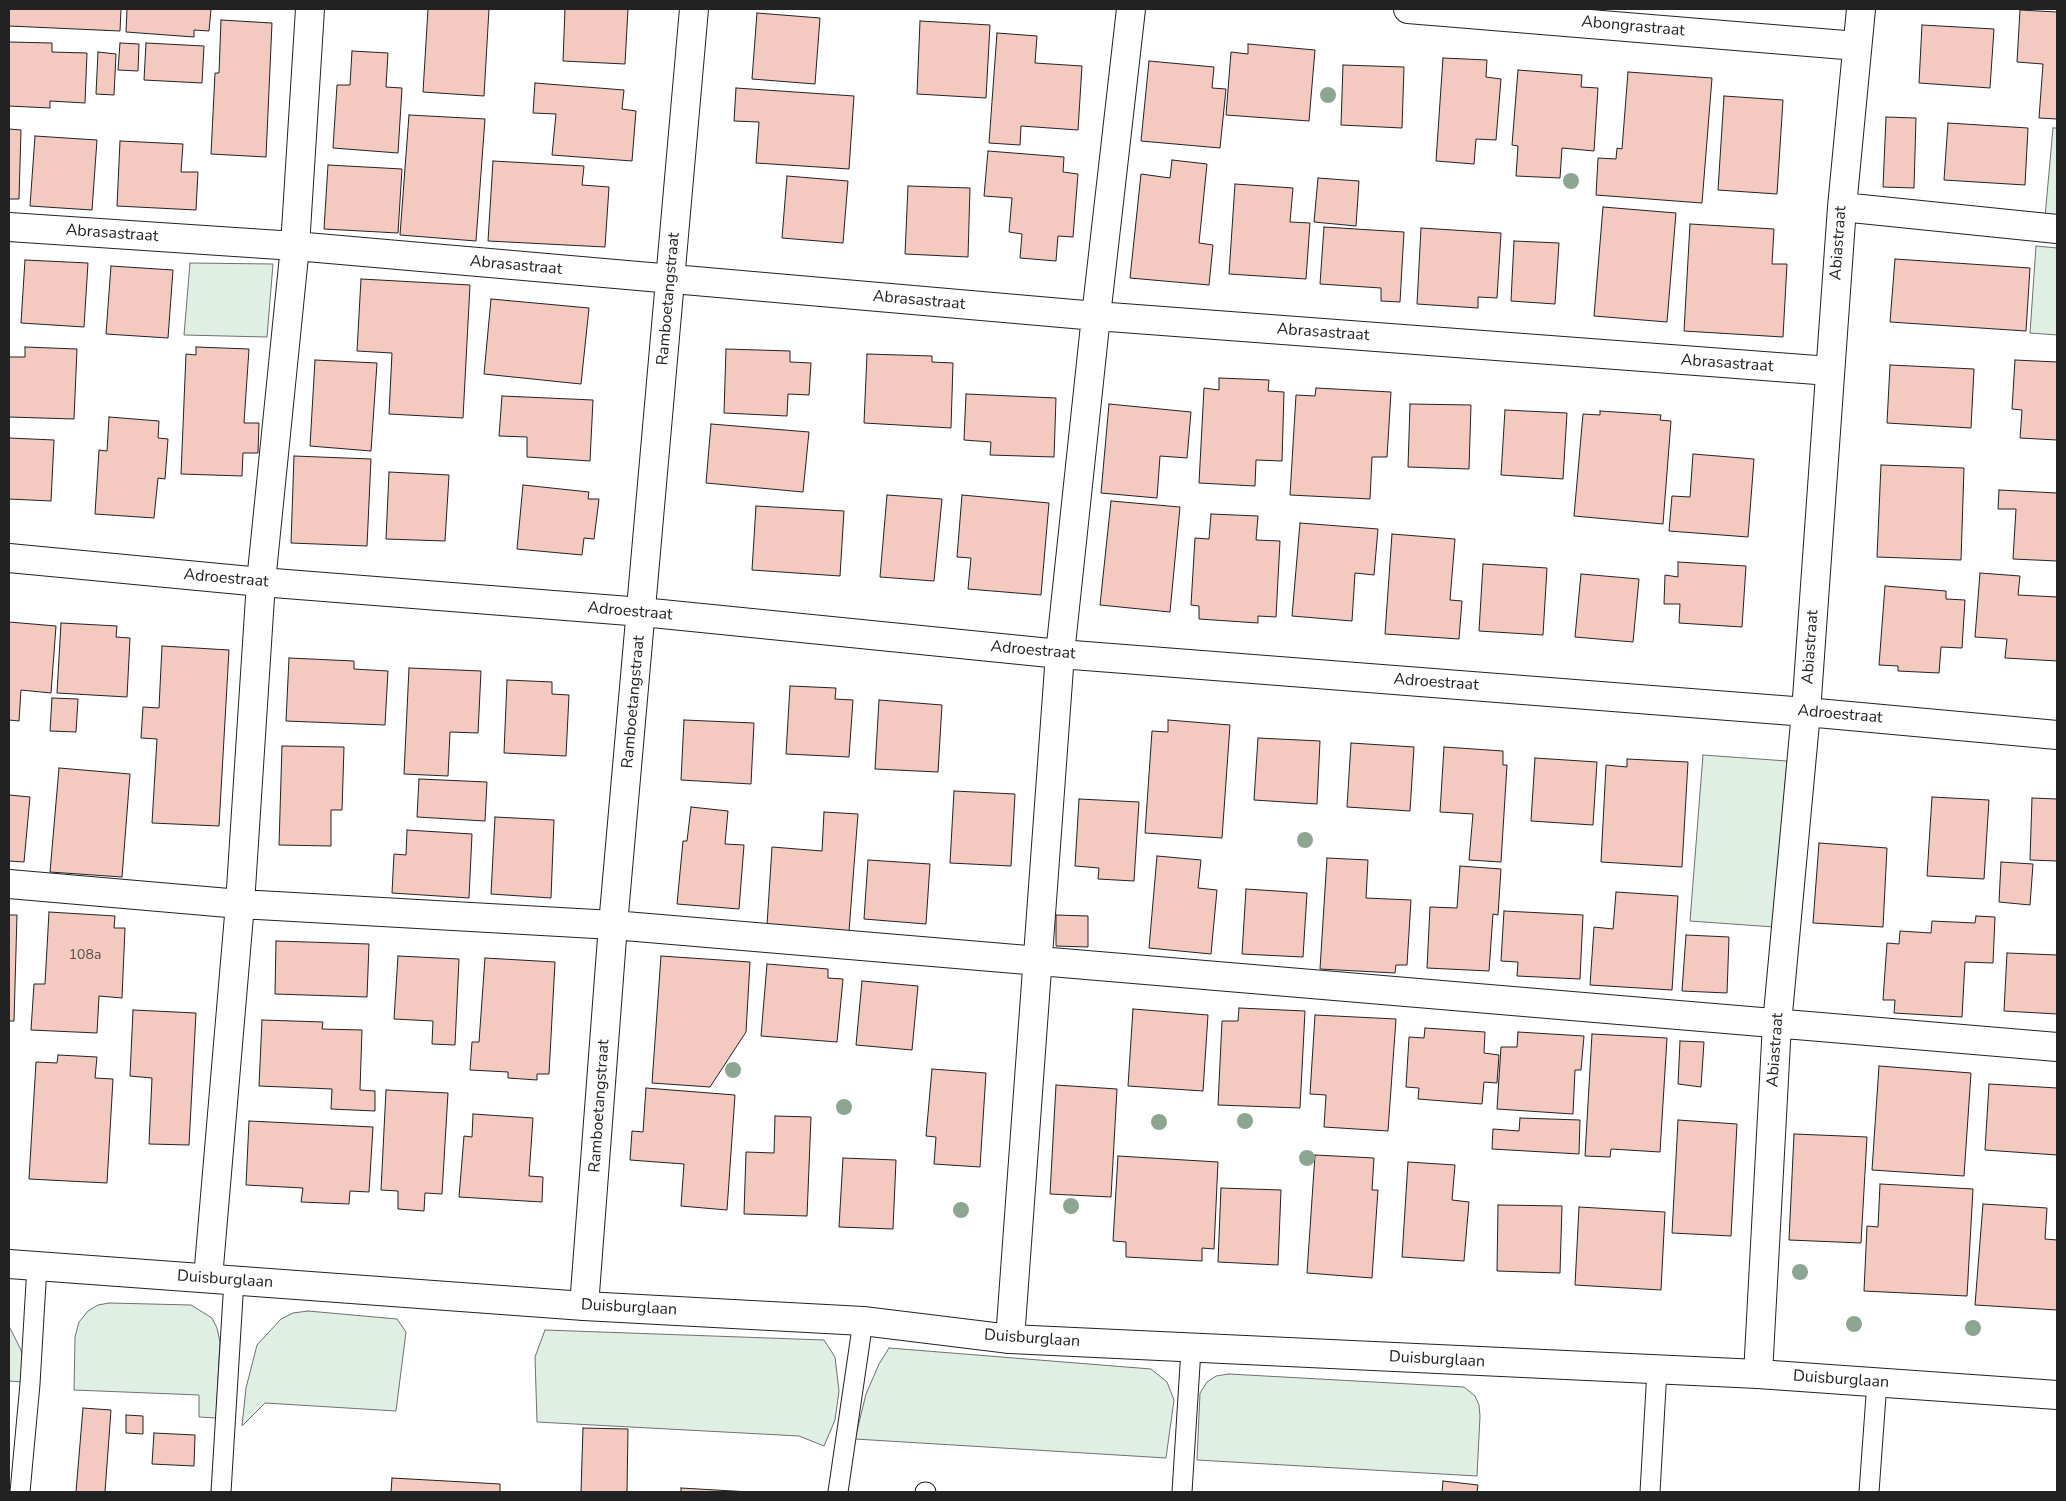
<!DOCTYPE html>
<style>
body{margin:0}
#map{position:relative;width:2066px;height:1501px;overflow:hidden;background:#fff;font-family:"Nunito Sans",sans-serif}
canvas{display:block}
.frame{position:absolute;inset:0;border:10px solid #222;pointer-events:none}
</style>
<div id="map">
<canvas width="2066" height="1501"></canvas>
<div class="frame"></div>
</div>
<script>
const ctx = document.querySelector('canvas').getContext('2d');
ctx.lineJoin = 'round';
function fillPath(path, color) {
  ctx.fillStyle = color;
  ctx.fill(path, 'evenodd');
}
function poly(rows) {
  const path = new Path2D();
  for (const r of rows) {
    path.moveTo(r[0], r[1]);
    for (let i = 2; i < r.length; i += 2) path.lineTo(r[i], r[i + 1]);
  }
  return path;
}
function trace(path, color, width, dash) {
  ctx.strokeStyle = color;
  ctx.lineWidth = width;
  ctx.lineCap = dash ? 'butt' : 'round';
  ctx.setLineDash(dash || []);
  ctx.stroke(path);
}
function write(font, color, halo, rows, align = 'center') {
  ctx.font = font + ' "Nunito Sans",sans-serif';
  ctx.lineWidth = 4;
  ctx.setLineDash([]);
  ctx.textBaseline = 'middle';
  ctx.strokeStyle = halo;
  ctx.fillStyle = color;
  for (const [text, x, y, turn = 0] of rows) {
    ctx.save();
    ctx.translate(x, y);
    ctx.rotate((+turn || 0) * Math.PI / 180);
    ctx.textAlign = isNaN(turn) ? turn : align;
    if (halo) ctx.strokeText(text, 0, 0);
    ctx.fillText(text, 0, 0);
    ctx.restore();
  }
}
const green = poly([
 [2053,128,2057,128,2057,218,2045,217,2053,128],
 [2036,246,2057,248,2057,335,2030,333,2036,246],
 [190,263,273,264,267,337,184,335,190,263],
 [1703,755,1787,761,1774,927,1690,921,1703,755],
 [109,1303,191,1305,212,1318,217,1328,220,1342,216,1418,199,1417,199,1395,74,1390,75,1337,79,1322,88,1311,98,1305,109,1303],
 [308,1311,397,1319,406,1332,396,1411,265,1403,242,1426,246,1388,257,1345,281,1319,293,1313,308,1311],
 [9,1326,21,1350,25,1366,23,1382,9,1381,9,1326],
 [545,1330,824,1340,835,1357,839,1391,835,1420,824,1446,799,1436,537,1422,535,1357,545,1330],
 [889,1348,1151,1369,1167,1382,1174,1400,1166,1458,855,1439,866,1394,879,1364,889,1348],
 [1229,1374,1464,1387,1475,1396,1479,1405,1480,1416,1477,1476,1197,1460,1200,1393,1207,1382,1216,1376,1229,1374]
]);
fillPath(green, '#e0efe3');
trace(green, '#6f6f6f', 1);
const building = poly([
 [9,9,121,9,120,31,9,26,9,9],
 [127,9,211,9,209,31,194,30,194,37,126,32,127,9],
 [428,9,489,9,484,96,423,92,428,9],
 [565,9,628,9,625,64,563,61,565,9],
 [2020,10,2057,12,2057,119,2039,118,2043,64,2017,62,2020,10],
 [757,13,820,18,815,84,752,79,757,13],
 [221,20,272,23,266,157,211,154,215,73,219,73,221,20],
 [920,21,990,25,986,98,917,94,920,21],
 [1922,25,1994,29,1990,88,1919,83,1922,25],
 [997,33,1037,36,1035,63,1082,66,1078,130,1021,126,1020,145,989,143,997,33],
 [9,42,52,43,52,52,87,53,85,103,50,101,50,108,9,106,9,42],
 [120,43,139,44,138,71,118,70,120,43],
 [146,43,204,46,202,83,144,80,146,43],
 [1248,44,1315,50,1309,121,1226,115,1231,52,1248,54,1248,44],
 [352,51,388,53,386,87,402,88,398,153,333,148,337,85,350,85,352,51],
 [98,52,116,54,114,95,96,94,98,52],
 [1443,58,1487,60,1486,77,1501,79,1496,140,1476,139,1474,164,1436,161,1443,58],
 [1149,61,1214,67,1212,88,1226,89,1220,148,1141,141,1149,61],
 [1343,65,1404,67,1402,128,1341,125,1343,65],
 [1518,70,1582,75,1581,87,1598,88,1594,151,1562,148,1560,178,1516,176,1518,146,1512,145,1518,70],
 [1628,72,1712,78,1702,203,1596,195,1598,158,1616,159,1617,148,1622,149,1628,72],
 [535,83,624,90,622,109,636,111,632,161,552,155,556,114,533,113,535,83],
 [736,88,854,96,849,169,756,163,759,122,734,121,736,88],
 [1724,96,1783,100,1777,194,1718,190,1724,96],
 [409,115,485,119,476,241,400,235,409,115],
 [1886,117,1916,118,1914,188,1883,187,1886,117],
 [1948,123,2028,128,2025,185,1944,180,1948,123],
 [9,129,21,130,19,199,9,199,9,129],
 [35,136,97,140,92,210,30,206,35,136],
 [120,141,183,144,181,172,198,172,196,210,117,206,120,141],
 [988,151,1064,157,1063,172,1078,174,1073,237,1058,236,1056,261,1020,258,1022,234,1009,232,1012,198,984,196,988,151],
 [1172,160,1207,164,1199,243,1213,245,1209,285,1130,278,1141,174,1170,178,1172,160],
 [493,161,584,166,582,185,609,187,605,247,488,241,493,161],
 [328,165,402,169,398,233,324,229,328,165],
 [787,176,848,181,843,243,782,238,787,176],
 [1318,178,1359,181,1356,226,1314,222,1318,178],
 [1235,184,1293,188,1290,222,1310,223,1306,279,1229,274,1235,184],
 [908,186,970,188,968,257,905,254,908,186],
 [1603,207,1676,213,1667,322,1594,316,1603,207],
 [1690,224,1774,229,1772,264,1787,264,1783,337,1684,331,1690,224],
 [1324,227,1404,232,1400,302,1381,301,1381,288,1320,284,1324,227],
 [1421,228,1501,233,1497,298,1478,297,1478,308,1417,304,1421,228],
 [1514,241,1559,243,1555,304,1511,301,1514,241],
 [1895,259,2030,268,2026,331,1890,322,1895,259],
 [25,260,88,263,84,327,21,323,25,260],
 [111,266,173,270,168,338,106,334,111,266],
 [361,279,470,285,463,418,389,414,392,353,357,351,361,279],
 [491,299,589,308,581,384,484,374,491,299],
 [25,347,77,349,74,419,9,417,9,357,25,357,25,347],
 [196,347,249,349,244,423,259,423,258,453,243,453,242,476,181,474,186,354,196,355,196,347],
 [726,349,790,351,790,362,811,363,809,395,788,394,787,416,724,413,726,349],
 [867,354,932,356,932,362,953,363,951,428,864,423,867,354],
 [315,360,377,363,371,451,310,446,315,360],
 [2015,360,2057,362,2057,440,2020,438,2022,410,2012,409,2015,360],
 [1890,365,1974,369,1971,428,1887,423,1890,365],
 [1219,378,1269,380,1268,391,1284,392,1282,461,1256,460,1255,486,1199,483,1204,388,1219,390,1219,378],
 [1316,388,1391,392,1387,457,1372,457,1370,499,1290,495,1296,395,1315,396,1316,388],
 [966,394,1056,398,1054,457,990,455,991,442,964,440,966,394],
 [502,396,593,400,590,461,527,457,527,437,499,436,502,396],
 [1109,404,1191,412,1187,458,1160,456,1157,498,1101,493,1109,404],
 [1410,404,1471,405,1469,469,1408,467,1410,404],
 [1505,410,1567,413,1563,479,1501,475,1505,410],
 [1600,411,1661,415,1660,420,1671,421,1663,524,1574,516,1583,414,1600,415,1600,411],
 [109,417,159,421,158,438,168,439,165,479,158,478,154,518,95,514,99,450,107,451,109,417],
 [711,424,809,432,803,492,706,483,711,424],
 [9,438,54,440,51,501,9,499,9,438],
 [1693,454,1754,459,1748,537,1669,531,1672,496,1690,497,1693,454],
 [294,456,371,459,367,546,291,543,294,456],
 [1881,465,1964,468,1961,560,1877,557,1881,465],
 [389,472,449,475,445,541,386,539,389,472],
 [523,485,589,492,588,499,599,499,594,539,584,538,582,555,517,549,523,485],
 [1999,490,2057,493,2057,561,2013,559,2016,509,1998,509,1999,490],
 [887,495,942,499,934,581,880,577,887,495],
 [962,495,1049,503,1041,595,968,589,971,558,957,557,962,495],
 [1111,501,1180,507,1170,612,1100,605,1111,501],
 [756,506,844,511,840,576,752,570,756,506],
 [1211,514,1258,516,1256,540,1280,541,1276,617,1258,616,1258,623,1199,619,1199,606,1191,605,1195,538,1209,539,1211,514],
 [1300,523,1378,529,1374,575,1355,573,1352,621,1292,616,1300,523],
 [1392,534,1455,539,1450,600,1462,601,1459,639,1385,634,1392,534],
 [1678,562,1746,566,1742,627,1679,623,1680,604,1664,604,1665,575,1678,577,1678,562],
 [1483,564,1547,568,1543,635,1479,631,1483,564],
 [1980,573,2020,576,2018,595,2057,597,2057,661,2005,658,2007,639,1975,637,1980,573],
 [1581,574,1639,579,1633,642,1575,637,1581,574],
 [1885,586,1946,591,1946,599,1965,600,1962,648,1941,647,1939,673,1898,671,1898,666,1879,665,1885,586],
 [9,622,56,626,51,693,21,690,19,721,9,720,9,622],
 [61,623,117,626,116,637,130,638,127,697,57,693,61,623],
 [162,646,229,650,219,826,152,823,157,739,141,738,143,707,159,708,162,646],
 [289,658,354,661,354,669,388,671,385,725,286,721,289,658],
 [409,668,481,671,478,733,450,732,448,776,404,774,409,668],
 [507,680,552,682,552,694,569,695,566,756,504,753,507,680],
 [790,686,836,688,835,699,853,700,849,757,786,754,790,686],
 [52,698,78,699,76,732,50,731,52,698],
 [879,700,942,705,938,772,875,769,879,700],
 [684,720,754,723,751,784,681,780,684,720],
 [1168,720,1230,725,1222,838,1145,833,1152,731,1168,732,1168,720],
 [1258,738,1320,741,1317,804,1254,800,1258,738],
 [1351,743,1414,747,1410,811,1347,807,1351,743],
 [282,746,344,747,342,810,331,810,331,846,279,845,282,746],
 [1444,747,1503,751,1503,765,1507,765,1501,862,1469,860,1473,814,1440,812,1444,747],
 [1535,758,1597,762,1593,825,1531,821,1535,758],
 [1627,759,1688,762,1682,867,1601,862,1606,765,1627,767,1627,759],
 [59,768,130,774,122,877,50,872,59,768],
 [419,779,487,782,485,821,417,817,419,779],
 [954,791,1015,794,1011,866,950,863,954,791],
 [9,795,30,797,24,862,9,861,9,795],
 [1932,797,1989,800,1984,879,1927,876,1932,797],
 [2032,798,2057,799,2057,861,2030,860,2032,798],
 [1079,799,1139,802,1134,881,1098,879,1099,868,1075,866,1079,799],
 [691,807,728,811,725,844,744,845,739,909,677,904,683,841,687,841,691,807],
 [824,812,858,814,849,931,767,925,772,847,822,851,824,812],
 [495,817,554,820,551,898,491,894,495,817],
 [407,830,472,834,469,898,392,893,394,854,406,855,407,830],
 [1819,843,1887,848,1883,927,1813,923,1819,843],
 [1157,856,1201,860,1198,888,1217,890,1211,954,1149,948,1157,856],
 [1327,858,1368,860,1366,898,1411,900,1407,965,1396,965,1395,973,1320,969,1327,858],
 [868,860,930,864,926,924,864,919,868,860],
 [2001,862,2033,864,2030,905,1999,902,2001,862],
 [1460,866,1501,869,1498,915,1493,914,1489,971,1427,968,1430,907,1457,908,1460,866],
 [1246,889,1307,893,1303,957,1242,954,1246,889],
 [1616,892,1678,896,1672,990,1590,985,1594,927,1613,929,1616,892],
 [1504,911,1583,915,1580,979,1517,976,1518,962,1501,961,1504,911],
 [49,912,115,916,114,928,125,928,122,998,99,996,97,1033,31,1030,34,984,45,984,49,912],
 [9,915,17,915,14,1021,9,1021,9,915],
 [1056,915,1088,916,1088,947,1056,946,1056,915],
 [1976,916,1995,917,1993,963,1965,962,1962,1017,1894,1013,1895,1000,1883,1000,1887,943,1899,944,1900,931,1931,933,1932,921,1975,923,1976,916],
 [1686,935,1729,937,1727,993,1682,991,1686,935],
 [276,941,369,944,367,997,275,994,276,941],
 [2007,953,2057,955,2057,1014,2004,1011,2007,953],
 [398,956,459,959,455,1045,432,1044,433,1021,394,1019,398,956],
 [661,956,750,962,746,1032,710,1087,652,1083,661,956],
 [485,958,555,962,549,1074,537,1074,537,1080,508,1078,508,1072,470,1070,472,1042,479,1042,485,958],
 [767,964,828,969,828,978,843,979,837,1042,761,1036,767,964],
 [862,981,918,986,912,1050,856,1045,862,981],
 [1239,1008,1305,1011,1300,1108,1218,1105,1222,1021,1238,1021,1239,1008],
 [1133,1009,1208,1015,1203,1091,1128,1086,1133,1009],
 [133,1010,196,1013,189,1145,149,1144,152,1078,130,1076,133,1010],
 [1315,1015,1396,1019,1388,1131,1324,1127,1326,1095,1310,1094,1315,1015],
 [262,1020,323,1022,322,1029,362,1030,360,1090,375,1091,375,1111,331,1109,332,1089,259,1086,262,1020],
 [1425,1028,1485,1032,1484,1053,1499,1055,1497,1083,1484,1082,1482,1104,1418,1099,1419,1088,1406,1087,1409,1037,1424,1038,1425,1028],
 [1518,1032,1584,1036,1581,1070,1575,1070,1573,1114,1497,1109,1501,1047,1517,1047,1518,1032],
 [1592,1034,1667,1038,1660,1152,1611,1149,1610,1157,1585,1156,1592,1034],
 [1680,1041,1704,1042,1701,1087,1678,1084,1680,1041],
 [58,1055,97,1057,95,1078,113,1079,107,1183,29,1179,36,1062,57,1063,58,1055],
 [1879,1066,1971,1073,1964,1176,1872,1170,1879,1066],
 [932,1069,986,1073,980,1167,934,1164,936,1137,926,1136,932,1069],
 [1989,1084,2057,1088,2057,1155,1985,1150,1989,1084],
 [1056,1085,1117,1089,1111,1197,1050,1194,1056,1085],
 [646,1088,735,1095,727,1210,681,1206,684,1164,630,1160,632,1131,643,1132,646,1088],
 [386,1090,448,1093,442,1194,425,1193,424,1211,398,1209,398,1191,381,1190,386,1090],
 [473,1114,533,1118,529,1176,543,1177,542,1202,459,1197,464,1136,472,1137,473,1114],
 [775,1116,811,1117,807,1216,744,1214,746,1152,774,1153,775,1116],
 [1520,1118,1580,1120,1579,1154,1492,1149,1493,1129,1519,1131,1520,1118],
 [1678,1120,1737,1124,1731,1236,1672,1233,1678,1120],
 [249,1121,373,1127,369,1192,350,1191,349,1204,301,1202,303,1188,246,1185,249,1121],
 [1794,1134,1867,1137,1861,1243,1789,1240,1794,1134],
 [1315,1155,1374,1158,1372,1190,1378,1190,1372,1278,1307,1273,1315,1155],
 [1118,1156,1218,1162,1214,1249,1202,1248,1202,1261,1126,1257,1126,1242,1113,1241,1118,1156],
 [843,1158,896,1160,893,1229,839,1227,843,1158],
 [1408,1162,1455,1165,1452,1200,1469,1202,1464,1261,1402,1257,1408,1162],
 [1880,1184,1973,1189,1967,1296,1864,1291,1867,1226,1878,1227,1880,1184],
 [1221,1188,1281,1190,1278,1265,1218,1262,1221,1188],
 [1983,1204,2047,1208,2045,1239,2057,1240,2057,1310,1975,1305,1983,1204],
 [1498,1205,1562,1206,1560,1273,1497,1271,1498,1205],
 [1579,1207,1665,1212,1661,1290,1575,1285,1579,1207],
 [83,1408,111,1410,105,1492,76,1492,83,1408],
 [126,1415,143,1416,143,1434,126,1433,126,1415],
 [583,1428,628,1429,627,1492,581,1492,583,1428],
 [154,1433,195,1435,194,1466,152,1464,154,1433],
 [392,1478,500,1484,500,1492,391,1492,392,1478],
 [1443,1481,1478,1485,1477,1492,1442,1492,1443,1481],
 [681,1488,750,1492,681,1492,681,1488]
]);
fillPath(building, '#f3c9c0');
trace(building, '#222', 1);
const service = poly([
 [20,1492,30,1384,37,1266],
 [221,1492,234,1280],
 [838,1492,863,1321],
 [925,1492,926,1492],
 [1182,1492,1191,1349],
 [1650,1492,1657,1370],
 [1869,1492,1877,1382]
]);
const minor = poly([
 [1408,9,1857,46],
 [1842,207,2057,229],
 [9,227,295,246,1096,316,1830,371],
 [9,558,261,582,642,612,1060,654,1806,712,2057,735],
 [9,884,240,904,613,925,2057,1047],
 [208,1278,240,904,261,582,295,246,310,9],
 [584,1306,613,925,694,9],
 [1010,1339,1060,654,1096,316,1131,9],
 [1758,1374,1777,1024,1806,712,1842,207,1861,9]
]);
const tertiary = poly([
 [9,1264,584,1306,863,1321,1010,1339,1758,1374,2057,1395]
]);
trace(service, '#222', 21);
trace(minor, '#222', 30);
trace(tertiary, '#222', 30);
trace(service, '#fff', 19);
trace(minor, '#fff', 28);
trace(tertiary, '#fff', 28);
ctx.fillStyle = '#8da692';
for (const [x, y] of [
 [1328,95],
 [1571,181],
 [1305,840],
 [733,1070],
 [844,1107],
 [1245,1121],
 [1159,1122],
 [1307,1158],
 [1071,1206],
 [961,1210],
 [1800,1272],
 [1854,1324],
 [1973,1328]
]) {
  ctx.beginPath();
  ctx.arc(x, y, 8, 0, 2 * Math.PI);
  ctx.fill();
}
write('14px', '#564c4a', null, [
 ["108a",85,956]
]);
write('16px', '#222', '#fff', [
 ["Abongrastraat",1633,27,5],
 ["Abrasastraat",112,234,4],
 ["Abiastraat",1839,243,-86],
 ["Abrasastraat",516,266,5],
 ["Ramboetangstraat",669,299,-85],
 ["Abrasastraat",919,301,5],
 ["Abrasastraat",1323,333,4],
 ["Abrasastraat",1727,364,4],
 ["Adroestraat",226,579,5],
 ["Adroestraat",630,612,5],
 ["Abiastraat",1811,647,-86],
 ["Adroestraat",1033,651,5],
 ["Adroestraat",1436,683,4],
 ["Ramboetangstraat",634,702,-85],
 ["Adroestraat",1840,715,5],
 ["Abiastraat",1776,1050,-86],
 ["Ramboetangstraat",600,1106,-86],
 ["Duisburglaan",225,1280,4],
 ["Duisburglaan",629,1308,3],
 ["Duisburglaan",1032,1339,4],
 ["Duisburglaan",1437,1360,3],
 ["Duisburglaan",1841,1380,4]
]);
</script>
